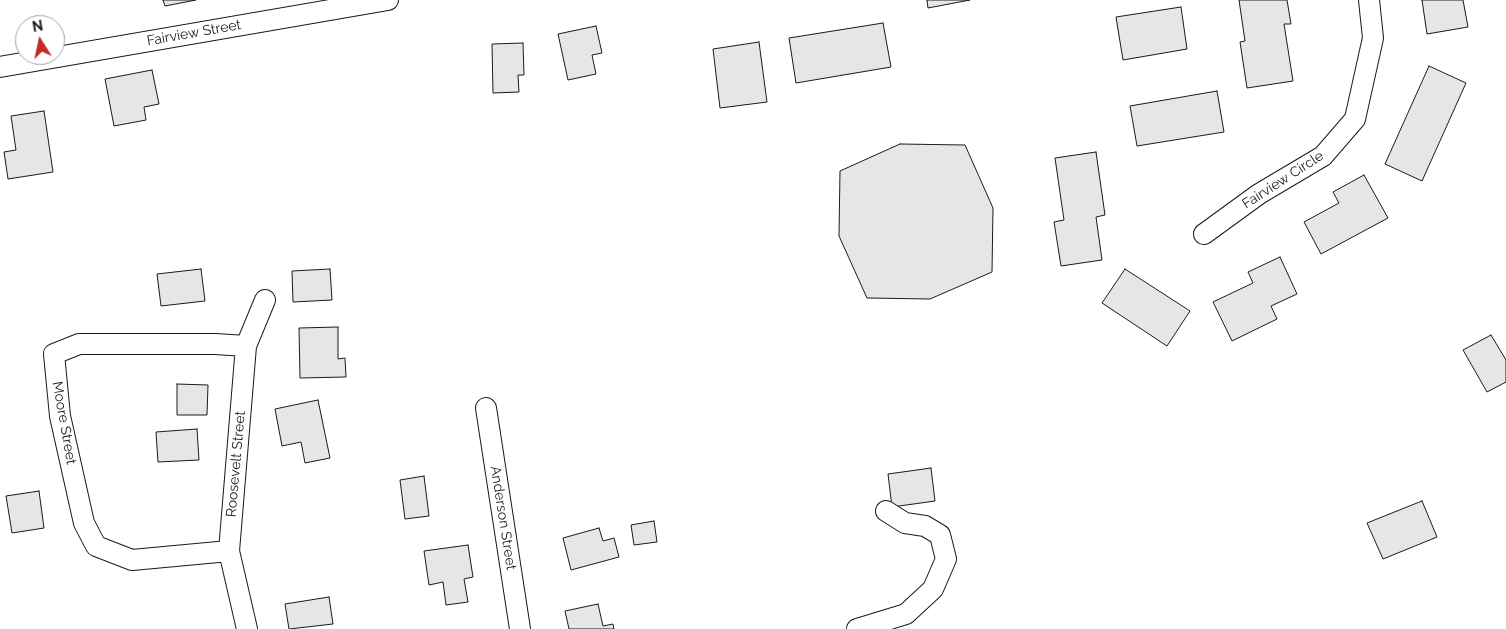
<!DOCTYPE html>
<style>
body{margin:0}
#map{position:relative;width:1506px;height:629px;overflow:hidden;background:#fff;font-family:Raleway,sans-serif}
canvas{display:block}
.north{position:absolute;left:15px;top:15px;width:50px;height:50px;box-sizing:border-box;background:#fff;border:1px solid #a3a3a3;border-radius:50%;rotate:350deg;font-size:14px;font-weight:700;line-height:20px;text-align:center;color:#1a1a1a}
.north::after{content:'';display:block;margin:auto;width:18px;height:22px;background:#c62828;clip-path:polygon(50% 0,100% 100%,50% 72%,0 100%)}
</style>
<div id="map">
<canvas width="1506" height="629"></canvas>
<div class="north">N</div>
</div>
<script>
const ctx = document.querySelector('canvas').getContext('2d');
ctx.lineJoin = 'round';
function fillPath(path, color) {
  ctx.fillStyle = color;
  ctx.fill(path, 'evenodd');
}
function poly(rows) {
  const path = new Path2D();
  for (const r of rows) {
    path.moveTo(r[0], r[1]);
    for (let i = 2; i < r.length; i += 2) path.lineTo(r[i], r[i + 1]);
  }
  return path;
}
function trace(path, color, width, dash) {
  ctx.strokeStyle = color;
  ctx.lineWidth = width;
  ctx.lineCap = dash ? 'butt' : 'round';
  ctx.setLineDash(dash || []);
  ctx.stroke(path);
}
function write(font, color, halo, rows, align = 'center') {
  ctx.font = font + ' Raleway,sans-serif';
  ctx.lineWidth = 4;
  ctx.setLineDash([]);
  ctx.textBaseline = 'middle';
  ctx.strokeStyle = halo;
  ctx.fillStyle = color;
  for (const [text, x, y, turn = 0] of rows) {
    ctx.save();
    ctx.translate(x, y);
    ctx.rotate((+turn || 0) * Math.PI / 180);
    ctx.textAlign = isNaN(turn) ? turn : align;
    if (halo) ctx.strokeText(text, 0, 0);
    ctx.fillText(text, 0, 0);
    ctx.restore();
  }
}
const building = poly([
 [163,0,196,0,165,6,163,0],
 [927,0,970,0,928,8,927,0],
 [1239,0,1287,0,1291,24,1284,24,1293,81,1247,88,1240,42,1245,41,1239,0],
 [1422,0,1463,0,1468,27,1427,34,1422,0],
 [1181,7,1187,49,1123,60,1116,17,1181,7],
 [883,23,891,67,796,83,789,38,883,23],
 [596,26,602,53,592,55,596,74,568,80,558,34,596,26],
 [759,42,767,102,720,108,713,49,759,42],
 [523,43,524,75,518,75,519,92,493,93,492,44,523,43],
 [1429,66,1466,83,1422,181,1385,164,1429,66],
 [152,70,159,104,144,107,146,120,114,126,105,79,152,70],
 [1217,91,1224,132,1137,146,1130,106,1217,91],
 [44,111,53,172,8,179,4,152,16,150,11,116,44,111],
 [900,144,965,145,993,208,992,272,930,299,867,298,839,236,840,171,900,144],
 [1096,152,1105,215,1096,217,1102,260,1061,266,1054,222,1064,220,1055,158,1096,152],
 [1364,175,1388,218,1321,254,1304,222,1339,203,1333,192,1364,175],
 [1280,257,1297,294,1271,306,1277,319,1232,341,1213,302,1253,283,1248,272,1280,257],
 [201,269,205,301,161,306,157,274,201,269],
 [330,269,332,300,293,302,292,271,330,269],
 [1125,269,1190,311,1167,346,1102,303,1125,269],
 [338,327,338,359,345,358,346,377,300,378,299,328,338,327],
 [1491,335,1506,360,1506,382,1487,392,1463,350,1491,335],
 [177,384,208,385,207,415,177,415,177,384],
 [318,400,330,458,305,463,301,442,282,446,275,409,318,400],
 [197,429,199,460,158,462,156,432,197,429],
 [931,468,935,501,892,507,888,474,931,468],
 [424,476,429,516,405,519,400,480,424,476],
 [39,491,44,528,12,533,6,496,39,491],
 [1422,501,1437,537,1383,559,1367,523,1422,501],
 [654,521,657,542,634,545,631,525,654,521],
 [599,528,603,541,614,538,619,557,571,570,563,538,599,528],
 [468,545,473,577,464,579,468,602,446,605,443,582,429,585,424,551,468,545],
 [329,597,333,624,289,629,285,604,329,597],
 [598,604,603,626,613,624,614,629,569,629,565,611,598,604]
]);
fillPath(building, '#e6e6e6');
trace(building, '#1a1a1a', 1);
const street = poly([
 [0,67,388,0],
 [1204,234,1259,194,1323,156,1355,119,1373,38,1369,0],
 [486,408,520,629],
 [229,551,132,560,96,546,84,523,60,416,54,354,79,344,215,344,246,346],
 [247,629,229,551,246,346,265,300],
 [857,629,906,614,933,589,946,559,940,535,925,526,905,523,886,511]
]);
trace(street, '#1a1a1a', 22);
trace(street, '#fff', 20);
write('14px', '#1a1a1a', '#fff', [
 ["Fairview Street",194,33,-10],
 ["Fairview Circle",1283,180,-33],
 ["Moore Street",64,423,80],
 ["Roosevelt Street",236,464,-85],
 ["Anderson Street",503,518,81]
]);
</script>
